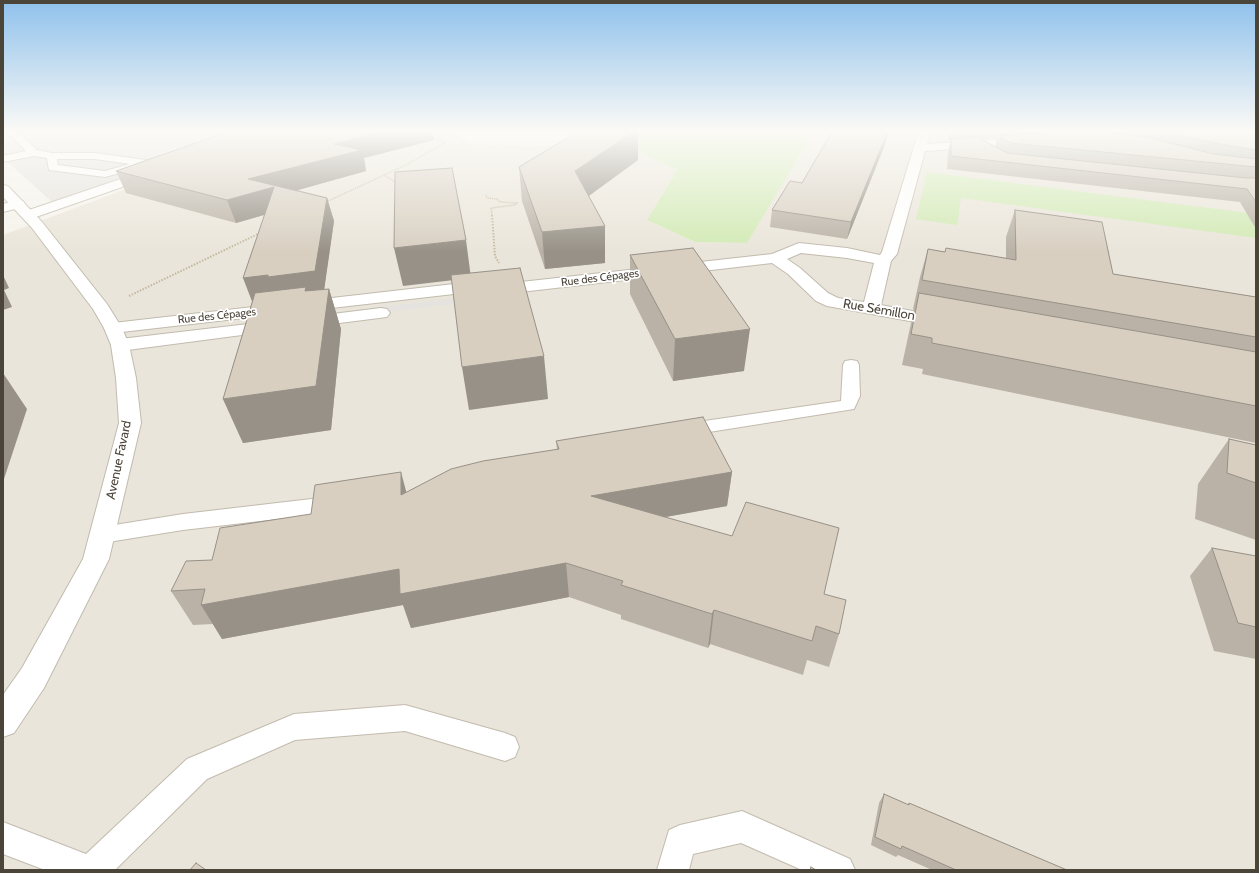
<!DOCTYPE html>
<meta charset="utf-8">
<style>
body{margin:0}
#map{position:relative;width:1259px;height:873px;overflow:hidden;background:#f6f3ec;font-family:Cabin,sans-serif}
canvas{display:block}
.frame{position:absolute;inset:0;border:4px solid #4b4439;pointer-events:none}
</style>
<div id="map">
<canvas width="1259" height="873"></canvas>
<div class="frame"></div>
</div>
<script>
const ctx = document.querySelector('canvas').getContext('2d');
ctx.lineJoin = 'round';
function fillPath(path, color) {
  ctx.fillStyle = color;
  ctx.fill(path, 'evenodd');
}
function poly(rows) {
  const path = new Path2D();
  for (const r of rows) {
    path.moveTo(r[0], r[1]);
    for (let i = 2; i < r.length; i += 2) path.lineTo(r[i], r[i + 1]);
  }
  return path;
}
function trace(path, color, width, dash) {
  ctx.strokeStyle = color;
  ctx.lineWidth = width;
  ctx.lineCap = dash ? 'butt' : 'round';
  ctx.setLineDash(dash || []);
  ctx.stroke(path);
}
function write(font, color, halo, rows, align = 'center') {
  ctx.font = font + ' Cabin,sans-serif';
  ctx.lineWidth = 3.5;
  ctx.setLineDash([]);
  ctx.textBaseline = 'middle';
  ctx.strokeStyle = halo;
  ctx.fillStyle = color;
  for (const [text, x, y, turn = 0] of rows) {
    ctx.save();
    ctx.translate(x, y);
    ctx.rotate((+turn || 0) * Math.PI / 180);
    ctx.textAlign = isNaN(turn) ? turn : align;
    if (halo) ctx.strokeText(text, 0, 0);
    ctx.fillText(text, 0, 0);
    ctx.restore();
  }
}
fillPath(poly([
 [283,130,452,130,470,144,548,146,612,138,677,170,647,220,695,242,746,243,815,130,1256,130,1256,870,3,870,3,235]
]), '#eae5da');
fillPath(poly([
 [3,130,253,130,52,202,3,158]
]), '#e6e2dd');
fillPath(poly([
 [594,130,815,130,747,243,695,242,647,220,677,170],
 [927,172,1256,214,1256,238,961,198,957,225,916,219]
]), '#d2eab5');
fillPath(poly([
 [3,130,245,130,205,143,191,143,159,158,40,147,7,153,3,149],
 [464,297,468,302,338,318,340,312]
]), '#e5e3e0');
const service = poly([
 [5,130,16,130,37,150,52,153,95,153,146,160,151,163,150,165,105,177,49,170,47,158,34,156,3,162,3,156,26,151,5,130],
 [57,159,95,159,130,164,105,171,58,165,57,159],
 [200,130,216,130,243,138,245,140,240,143,202,132,200,130],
 [851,360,857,361,859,365,860,396,854,409,684,436,677,434,675,430,677,426,684,424,841,401,843,365,845,361,851,360],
 [337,496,344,499,348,504,344,509,337,512,183,530,102,543,94,541,91,535,94,529,102,527,183,514,337,496],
 [405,705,505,733,515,737,519,747,515,757,505,761,405,731,295,740,207,779,115,870,45,870,3,854,3,822,86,854,187,759,294,714,405,705],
 [742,811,850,859,855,870,802,870,741,843,693,854,689,870,657,870,669,830,680,825,742,811]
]);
const minor = poly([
 [919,130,931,130,927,144,1025,138,1031,141,1025,144,925,151,897,254,891,261,881,305,949,318,952,322,949,326,943,327,827,306,816,301,788,274,772,263,512,293,489,290,113,333,107,332,104,328,107,324,113,323,489,280,512,283,772,254,799,243,847,248,880,255,882,252,919,130],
 [801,253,847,258,874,263,864,302,838,298,828,293,800,268,787,259,801,253],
 [150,169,156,173,154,176,33,218,23,218,21,215,23,212,150,169],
 [18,200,23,201,25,204,23,207,3,212,3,204,18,200],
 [381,308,387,309,390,313,387,317,308,327,302,326,299,322,302,318,308,317,381,308],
 [274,321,280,322,283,326,280,330,120,351,113,349,111,345,113,341,120,339,274,321]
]);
const tertiary = poly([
 [3,185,8,186,42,222,107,304,122,328,129,345,136,378,141,423,109,559,44,688,14,733,3,737,3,695,22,668,83,559,119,423,116,378,111,345,104,328,93,309,32,228,3,197,3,185]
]);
trace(service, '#c2bbae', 2);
trace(minor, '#c2bbae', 2);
trace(tertiary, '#c2bbae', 2);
trace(poly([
 [384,175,397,183],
 [486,195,487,198,497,199,500,202,517,203,515,205,491,208,492,216],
 [326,202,408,164,444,143,432,137]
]), '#c4b79f', 1.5, [1, 1]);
trace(poly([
 [492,215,495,256,499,263],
 [129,296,260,233]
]), '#c4b79f', 2, [1.5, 1.5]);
fillPath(service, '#fff');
fillPath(minor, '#fff');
fillPath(tertiary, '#fff');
fillPath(poly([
 [233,130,432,130,434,140,364,158,366,171,297,190,327,198,334,221,324,289,329,289,341,329,331,430,243,443,223,399,252,302,264,215,236,223,126,193,116,171],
 [833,130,890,130,884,147,847,239,770,227,772,210,802,183],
 [949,130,1256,130,1256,229,1240,202,947,169,948,151,951,141,948,141],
 [997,138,995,146,981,139],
 [638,160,589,196,605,226,605,263,545,269,522,201,519,167],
 [1015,210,1113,274,1256,297,1256,443,922,374,923,369,902,365,911,323,914,310,913,309,920,277,928,249,945,252,1006,258,1006,237],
 [630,255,744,371,673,381,630,294],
 [1229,439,1256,445,1256,540,1195,519,1198,484],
 [556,441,732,472,727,506,665,517,824,594,839,634,829,667,807,660,803,675,710,644,708,648,621,619,621,615,569,597,411,628,403,605,222,639,213,624,193,625,171,591,212,560,311,514,407,492,557,450],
 [1212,548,1256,556,1256,659,1214,651,1190,576],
 [884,794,908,805,909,803,1067,870,932,870,898,855,896,857,871,845,879,803]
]), '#bab2a6');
fillPath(poly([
 [389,130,432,130,434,140,364,158,366,171,277,196,281,210,236,223,227,200,248,179,334,144],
 [636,130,638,130,638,160,576,205,575,171],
 [888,130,890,130,889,132,884,147,847,239,851,222],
 [327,198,334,221,323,298,253,304,243,278],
 [605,226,605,263,545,269,542,232],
 [466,240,471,278,403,286,394,248],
 [3,275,9,288,4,290,12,307,3,310],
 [329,289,341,329,331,430,243,443,223,399],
 [750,329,744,371,673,381,675,339],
 [544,356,548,399,469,410,462,367],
 [3,373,27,409,3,482],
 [401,472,410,506,401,495],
 [732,472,727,506,593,530,591,496],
 [566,563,569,597,411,628,403,605,222,639,201,605,399,569],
 [714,610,710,644,708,648,712,614]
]), '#979187');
const building = poly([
 [233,130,389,130,334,144,362,150,248,179,327,198,315,271,268,277,268,275,243,278,274,187,227,200,116,171,233,130],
 [580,130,636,130,575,171,605,226,542,232,519,167,580,130],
 [833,130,888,130,851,222,772,210,790,181,802,183,833,130],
 [1075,130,1099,131,1146,137,1214,154,1256,159,1256,167,1011,143,998,136,1075,130],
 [1155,130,1256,130,1256,150,1215,143,1155,130],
 [977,137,1007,153,1246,178,1256,178,1256,202,1247,189,951,156,951,139,977,137],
 [452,168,466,240,394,248,395,172,452,168],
 [1015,210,1102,222,1113,274,1256,297,1256,337,922,280,928,249,945,252,946,248,1016,260,1015,210],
 [693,248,750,329,675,339,630,255,693,248],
 [520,268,544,356,462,367,451,275,520,268],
 [306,287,305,291,329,289,316,386,223,399,255,293,306,287],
 [919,293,1256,352,1256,406,932,343,932,338,911,334,919,293],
 [703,417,732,472,591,496,732,536,746,502,839,528,824,594,846,600,839,634,816,626,812,641,714,610,712,614,621,585,623,581,566,563,400,594,399,569,201,605,205,589,171,591,186,561,212,560,220,528,311,514,315,485,401,472,401,495,451,469,483,461,559,449,556,441,703,417],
 [1229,439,1256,445,1256,483,1227,473,1229,439],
 [1212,548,1256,556,1256,627,1238,623,1212,548],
 [884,794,909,805,909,803,1067,870,956,870,902,846,901,849,875,837,884,794],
 [196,863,206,870,190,870,196,863],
 [811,867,816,870,810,870,811,867]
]);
fillPath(building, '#d8cfc1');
trace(building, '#979187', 1);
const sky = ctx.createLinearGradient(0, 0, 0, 252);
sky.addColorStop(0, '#8fc1ec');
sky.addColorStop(0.52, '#fbfaf6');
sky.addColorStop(1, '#fbfaf600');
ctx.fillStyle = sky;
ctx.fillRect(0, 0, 1259, 252);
write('11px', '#4b4439', '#fff', [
 ["Rue des Cépages",600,278,-7],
 ["Rue des Cépages",217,316,-6]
]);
write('13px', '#4b4439', '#fff', [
 ["Rue Sémillon",879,310,10],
 ["Avenue Favard",119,460,-78]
]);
</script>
